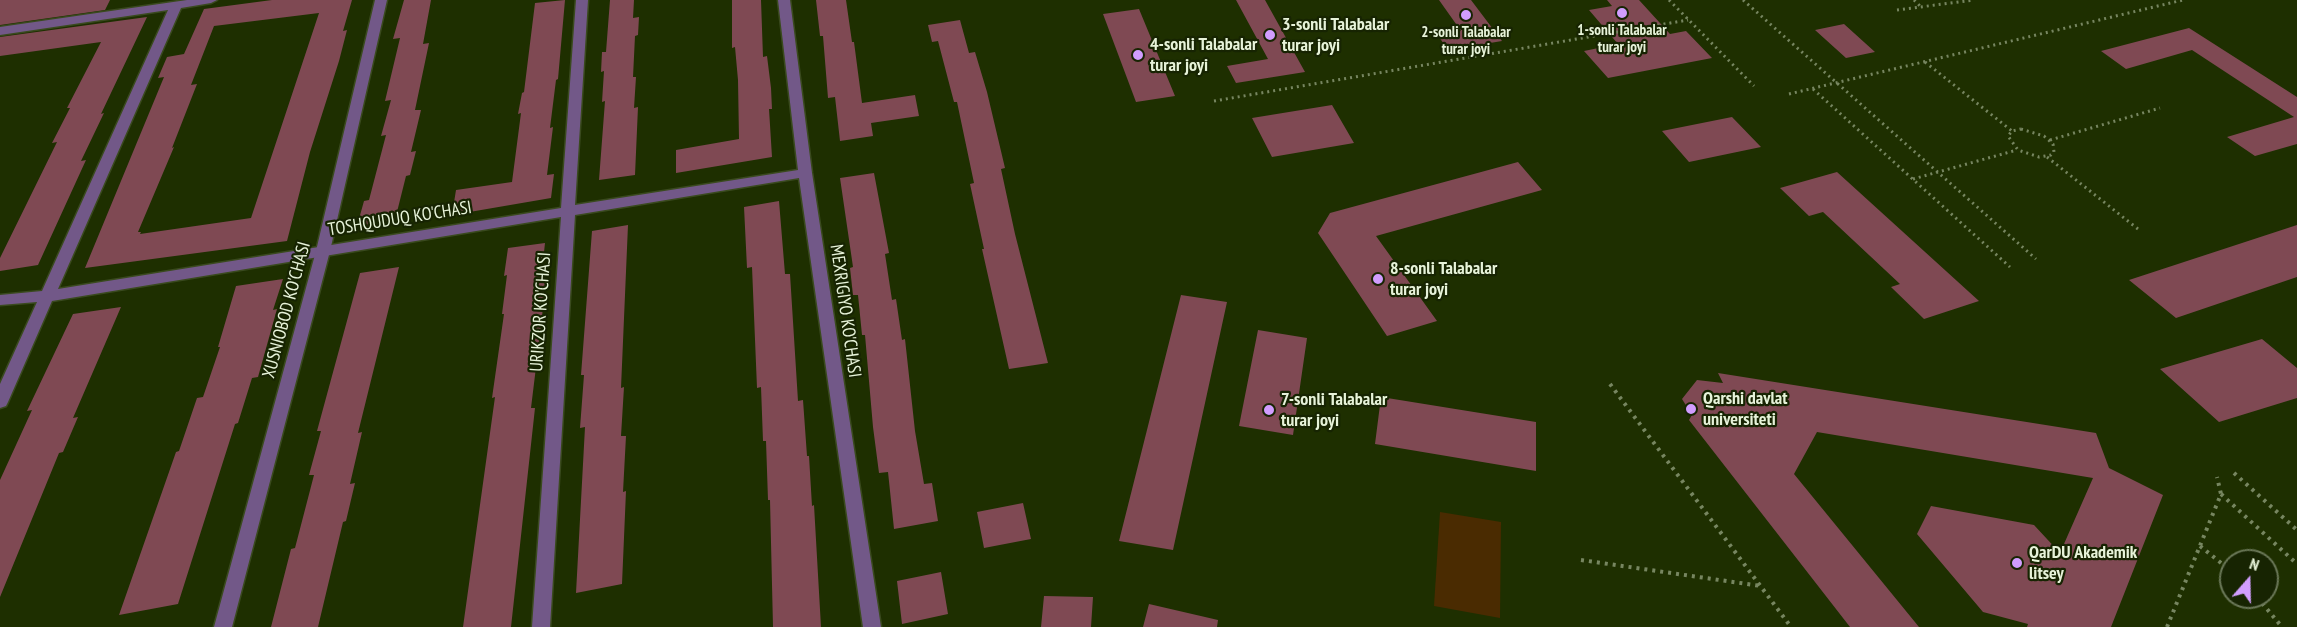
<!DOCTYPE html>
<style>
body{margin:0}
#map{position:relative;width:2297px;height:627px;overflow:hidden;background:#1e2f00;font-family:"PT Sans Narrow",sans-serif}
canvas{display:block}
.north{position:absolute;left:2219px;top:549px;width:60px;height:60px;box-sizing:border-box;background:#172402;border:2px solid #6a7758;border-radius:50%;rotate:20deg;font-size:16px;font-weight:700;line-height:24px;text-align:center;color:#e7f3d9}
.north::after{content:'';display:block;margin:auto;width:21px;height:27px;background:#d19dfe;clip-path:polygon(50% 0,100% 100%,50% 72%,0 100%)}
</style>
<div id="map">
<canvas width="2297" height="627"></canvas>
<div class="north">N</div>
</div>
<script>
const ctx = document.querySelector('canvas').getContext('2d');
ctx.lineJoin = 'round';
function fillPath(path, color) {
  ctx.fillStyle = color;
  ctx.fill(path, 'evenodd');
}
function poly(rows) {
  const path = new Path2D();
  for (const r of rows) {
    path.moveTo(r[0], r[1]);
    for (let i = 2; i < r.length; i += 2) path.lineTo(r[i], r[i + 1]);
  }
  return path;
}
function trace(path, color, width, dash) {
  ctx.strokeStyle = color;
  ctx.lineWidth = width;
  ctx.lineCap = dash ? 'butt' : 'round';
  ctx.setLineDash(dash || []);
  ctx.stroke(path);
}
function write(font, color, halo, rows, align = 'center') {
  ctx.font = font + ' "PT Sans Narrow",sans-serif';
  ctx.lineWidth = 4.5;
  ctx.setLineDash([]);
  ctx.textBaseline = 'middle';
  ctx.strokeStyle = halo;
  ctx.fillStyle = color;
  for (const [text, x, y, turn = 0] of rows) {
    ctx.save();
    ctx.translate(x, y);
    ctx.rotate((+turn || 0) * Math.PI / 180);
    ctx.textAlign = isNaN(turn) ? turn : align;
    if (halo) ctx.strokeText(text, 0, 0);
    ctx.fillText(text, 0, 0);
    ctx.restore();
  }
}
fillPath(poly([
 [1440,512,1501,522,1500,618,1434,606]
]), '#4a2b01');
fillPath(poly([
 [0,0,110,0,105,10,0,25],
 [272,0,352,0,343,31,347,30,339,61,310,152,287,241,85,268,164,77,158,78,167,57,184,54,204,9],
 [319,13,251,218,140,234,141,232,138,232,174,147,172,148,197,84,191,85,214,26],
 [404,0,431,0,423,44,429,43,415,110,421,110,411,152,416,151,410,175,406,176,395,220,357,226,364,201,369,200,386,135,381,136,391,100,385,101,400,38,393,39],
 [565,0,558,79,556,80,550,128,553,127,547,175,554,174,551,198,452,215,456,190,512,182,521,113,518,114,522,93,524,92,535,3],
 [610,0,634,0,633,18,639,17,638,35,635,36,633,77,636,77,634,108,638,107,635,175,599,180,605,101,602,102,604,71,601,72,602,52,606,52],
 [732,0,761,0,763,57,767,56,771,88,772,109,769,109,772,157,676,173,676,150,739,139,738,80,735,47,732,48],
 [816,0,846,0,852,42,854,42,862,103,915,95,919,116,871,123,873,136,840,141,835,97,828,98,823,36,820,36],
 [1236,0,1265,0,1305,72,1236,83,1227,66,1268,59],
 [1439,0,1471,0,1502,41,1448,50,1437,34,1461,31],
 [1607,0,1639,0,1670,34,1686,31,1712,58,1608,78,1584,51,1618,44,1589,10,1612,6],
 [1139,9,1175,96,1136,102,1103,14],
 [147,17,101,114,104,113,81,161,86,160,38,265,0,271,0,258,57,142,52,143,70,108,67,108,101,42,0,56,0,37],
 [960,20,969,53,975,52,987,92,1005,168,1001,169,1015,234,1048,363,1009,369,982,249,984,249,970,184,974,183,957,102,954,102,938,41,932,42,928,25],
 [1844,24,1875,52,1846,58,1815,30],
 [2189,28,2297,97,2297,144,2255,156,2227,137,2294,117,2192,50,2126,69,2101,51],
 [1332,105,1354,143,1272,157,1252,118],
 [1732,117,1761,147,1689,162,1662,131],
 [1518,162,1542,190,1376,236,1437,321,1387,336,1318,233,1330,213],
 [1837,172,1979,301,1924,319,1891,287,1900,284,1823,212,1809,216,1780,188],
 [874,173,889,253,885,254,892,300,896,299,902,340,905,339,915,431,924,484,932,483,938,521,894,529,888,472,879,473,873,427,865,335,862,335,858,295,853,295,850,268,853,267,840,178],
 [779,201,785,274,790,274,798,401,803,400,807,456,809,456,812,506,814,505,821,627,773,627,770,500,768,500,766,441,763,441,761,387,757,388,752,267,747,268,744,207],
 [628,225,621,388,624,387,621,436,626,436,623,492,626,491,622,584,576,593,585,427,580,428,584,375,581,375,592,231],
 [2297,225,2297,277,2176,318,2129,280],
 [545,243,541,280,545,279,542,318,531,408,535,408,511,627,463,627,495,397,492,398,504,314,502,314,507,275,504,276,508,248],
 [399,267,358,433,362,432,350,484,355,483,346,521,343,522,318,627,271,627,291,549,295,548,314,475,309,475,321,431,317,431,360,273],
 [283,279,273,310,277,309,258,377,252,378,238,423,235,424,178,604,119,615,176,452,179,451,197,398,203,397,220,347,218,347,236,286],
 [1181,295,1227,302,1173,550,1119,541],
 [121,307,73,418,78,417,63,452,59,453,0,597,0,480,32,410,27,411,73,314],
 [1258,330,1307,338,1293,435,1239,426],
 [2262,339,2297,368,2297,398,2219,422,2160,369],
 [1718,373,2096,433,2109,468,2163,495,2111,627,2027,627,2028,624,1983,612,1917,534,1931,506,2034,525,2060,553,2093,478,1817,432,1794,474,1919,627,1850,627,1689,420,1692,415,1682,399,1697,380,1723,383],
 [1381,397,1536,422,1536,471,1375,444],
 [1023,503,1031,539,984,548,977,512],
 [941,572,948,614,902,624,897,581],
 [1044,596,1093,597,1091,627,1041,627],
 [1149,604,1218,620,1217,627,1143,627]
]), '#7f4953');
const minor = poly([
 [187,0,217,0,211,3,181,8,58,289,561,208,576,0,588,0,575,205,798,170,778,0,790,0,812,173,881,627,863,627,799,178,575,215,550,627,532,627,561,217,52,301,8,402,6,406,0,408,0,384,37,302,0,305,0,295,42,291,168,10,0,35,0,27,187,0]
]);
const tertiary = poly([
 [375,0,387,0,330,251,232,627,214,627,316,251,375,0]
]);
trace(minor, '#3a4a1e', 3);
trace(tertiary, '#3a4a1e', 3);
trace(poly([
 [1669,0,1754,86],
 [1743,0,2036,259],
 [1914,0,1921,7],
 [1897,10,1974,0],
 [1925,62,2012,131],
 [1813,89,2010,267],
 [1789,94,2183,0],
 [1214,101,1688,20],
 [2021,129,2044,136,2053,144,2054,152,2051,155,2039,157,2018,150,2008,136,2012,131,2021,129],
 [2050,140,2160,108],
 [2047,157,2138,229],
 [1913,179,2017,150]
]), '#778660', 3, [2, 4]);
trace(poly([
 [1610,384,1791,627],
 [2234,473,2297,530],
 [2221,494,2297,564],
 [2200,546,2231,571],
 [1581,560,1761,586],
 [2257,597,2282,627],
 [2167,627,2221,494,2217,477]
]), '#778660', 4, [3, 5]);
fillPath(minor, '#725888');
fillPath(tertiary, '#725888');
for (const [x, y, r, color] of [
 [1622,13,6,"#d19dfe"],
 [1466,15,6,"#d19dfe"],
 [1270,35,6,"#d19dfe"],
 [1138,55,6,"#d19dfe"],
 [1378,279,6,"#d19dfe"],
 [1691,409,6,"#d19dfe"],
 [1269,410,6,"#d19dfe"],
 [2017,563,6,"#d19dfe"]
]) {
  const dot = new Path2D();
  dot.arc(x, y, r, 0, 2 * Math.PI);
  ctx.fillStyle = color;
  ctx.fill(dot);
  trace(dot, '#172402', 2);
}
write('bold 15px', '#e7f3d9', '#172402', [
 ["1-sonli Talabalar",1622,31],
 ["turar joyi",1622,48],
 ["2-sonli Talabalar",1466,33],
 ["turar joyi",1466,50]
]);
write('bold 18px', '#e7f3d9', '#172402', [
 ["3-sonli Talabalar",1282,25],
 ["turar joyi",1282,46],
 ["4-sonli Talabalar",1150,45],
 ["turar joyi",1150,66],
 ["8-sonli Talabalar",1390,269],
 ["turar joyi",1390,290],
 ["Qarshi davlat",1703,399],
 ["universiteti",1703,420],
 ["7-sonli Talabalar",1281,400],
 ["turar joyi",1281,421],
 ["QarDU Akademik",2029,553],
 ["litsey",2029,574]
], 'left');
write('18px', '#e7f3d9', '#172402', [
 ["TOSHQUDUQ KO'CHASI",400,219,-9],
 ["XUSNIOBOD KO'CHASI",287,310,-75],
 ["MEXRIGIYO KO'CHASI",845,311,82],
 ["URIKZOR KO'CHASI",541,312,-86]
]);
</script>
